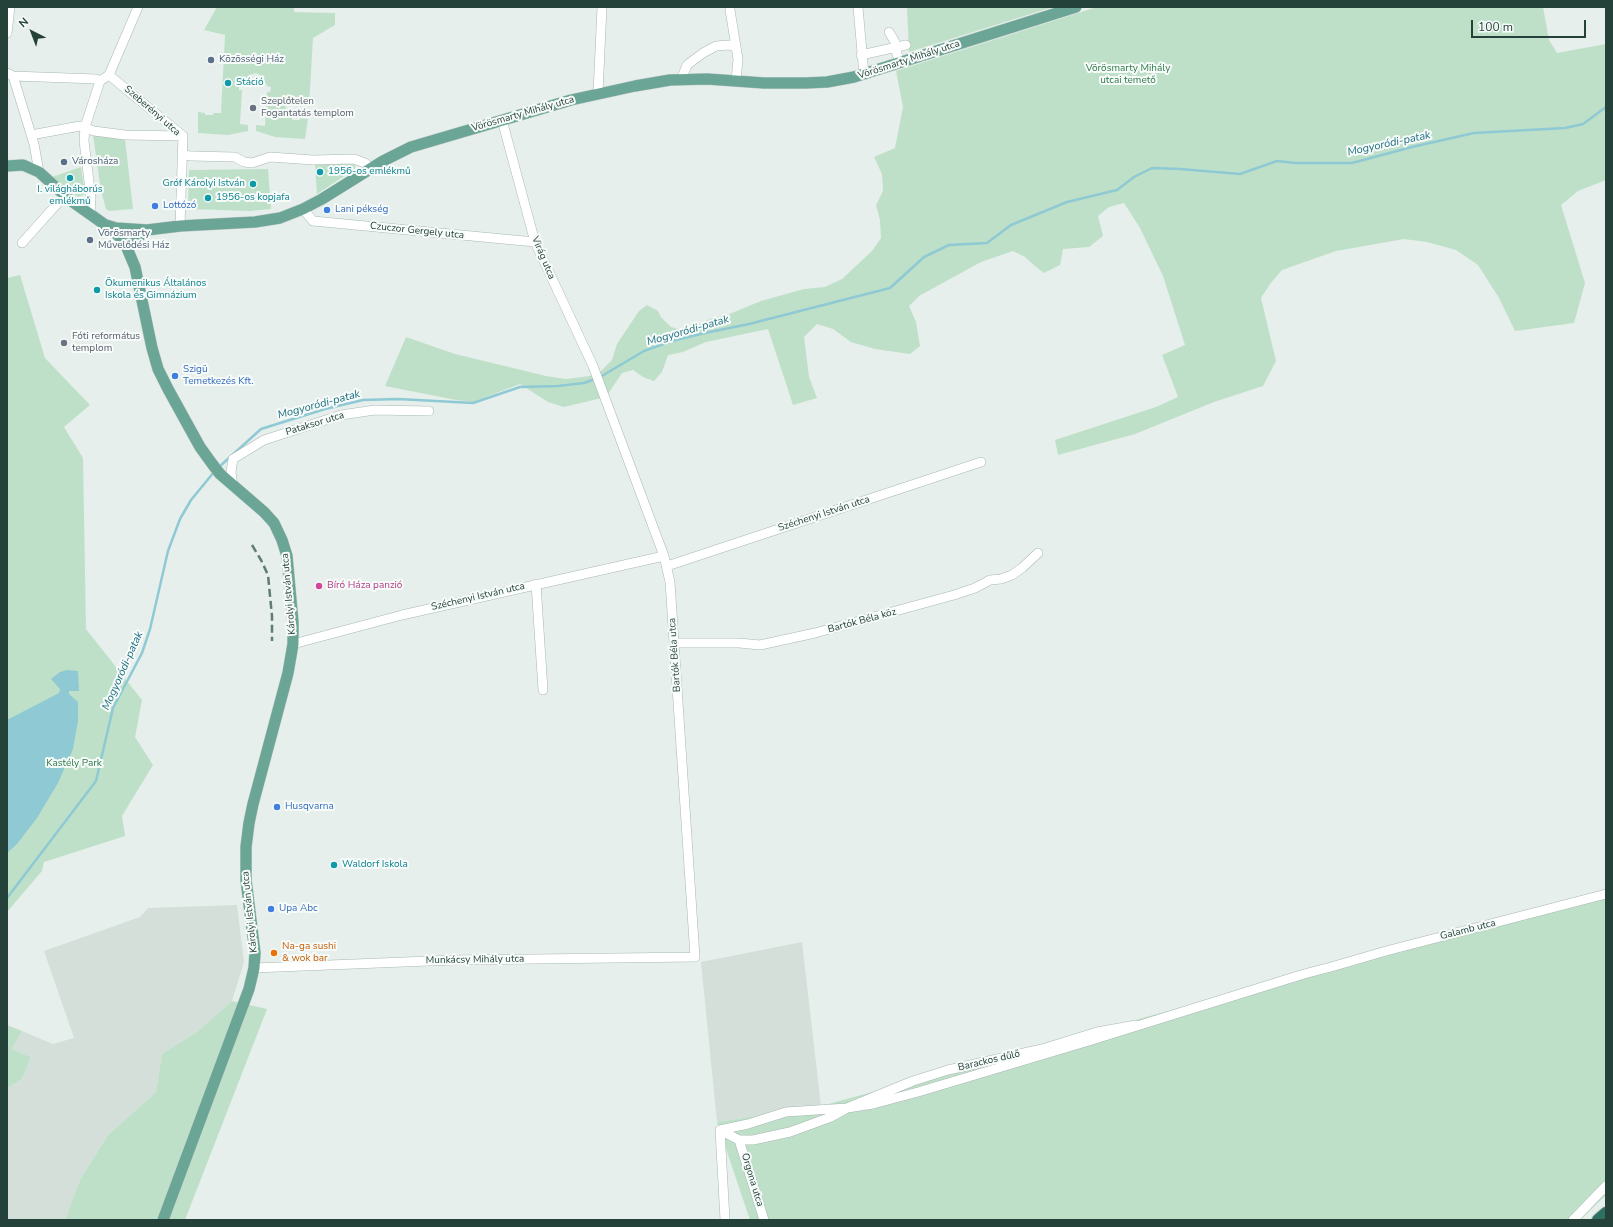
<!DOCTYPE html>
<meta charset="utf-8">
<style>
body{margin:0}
#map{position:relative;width:1613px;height:1227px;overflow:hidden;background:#e6efeb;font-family:"Nunito Sans",sans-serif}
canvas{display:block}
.frame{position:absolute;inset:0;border:8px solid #24423a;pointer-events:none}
.north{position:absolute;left:12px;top:12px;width:40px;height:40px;-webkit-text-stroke:3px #f7fbf9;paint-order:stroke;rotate:318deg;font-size:11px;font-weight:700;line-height:16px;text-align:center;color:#24423a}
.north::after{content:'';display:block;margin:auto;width:14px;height:18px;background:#24423a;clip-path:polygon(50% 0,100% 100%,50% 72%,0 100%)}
.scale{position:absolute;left:1471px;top:20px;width:115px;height:18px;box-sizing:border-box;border:2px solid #24423a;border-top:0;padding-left:5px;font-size:12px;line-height:14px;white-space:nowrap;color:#24423a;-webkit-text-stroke:3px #f7fbf9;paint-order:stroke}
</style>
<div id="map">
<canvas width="1613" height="1227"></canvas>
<div class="frame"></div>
<div class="north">N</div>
<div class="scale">100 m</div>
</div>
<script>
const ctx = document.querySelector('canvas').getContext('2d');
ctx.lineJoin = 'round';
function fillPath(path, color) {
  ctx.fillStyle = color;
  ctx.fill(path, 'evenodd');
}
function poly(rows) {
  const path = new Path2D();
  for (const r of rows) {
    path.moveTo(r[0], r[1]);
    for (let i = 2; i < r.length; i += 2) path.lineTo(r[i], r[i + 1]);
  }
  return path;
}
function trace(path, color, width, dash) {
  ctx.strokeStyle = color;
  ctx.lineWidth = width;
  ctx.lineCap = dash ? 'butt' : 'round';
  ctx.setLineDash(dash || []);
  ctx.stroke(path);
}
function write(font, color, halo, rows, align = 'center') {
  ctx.font = font + ' "Nunito Sans",sans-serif';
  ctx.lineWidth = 4;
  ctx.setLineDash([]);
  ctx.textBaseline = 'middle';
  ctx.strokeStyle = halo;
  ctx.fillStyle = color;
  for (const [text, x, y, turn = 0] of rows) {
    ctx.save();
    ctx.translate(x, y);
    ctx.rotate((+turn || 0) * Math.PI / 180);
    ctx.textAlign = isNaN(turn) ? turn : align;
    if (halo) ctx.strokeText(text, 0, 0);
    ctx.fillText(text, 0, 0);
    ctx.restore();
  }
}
fillPath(poly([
 [237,905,244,962,232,1001,198,1031,162,1054,156,1092,108,1135,80,1180,65,1220,7,1220,7,1088,22,1079,31,1057,12,1049,22,1031,53,1044,74,1038,44,951,140,917,148,908],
 [802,942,821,1106,717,1122,701,962]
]), '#d4dfda');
fillPath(poly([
 [217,7,294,7,294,12,335,13,335,25,313,38,309,105,301,104,301,102,293,101,293,104,286,103,285,117,292,118,292,120,300,120,300,118,308,119,305,139,275,137,256,131,256,125,265,126,267,92,270,92,271,87,267,86,262,76,256,73,249,75,243,85,239,85,239,90,242,90,240,124,248,125,248,131,228,135,198,133,198,112,205,113,205,115,213,115,214,113,221,113,225,35,204,30],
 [907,7,1053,7,909,52],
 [1097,7,1543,7,1549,40,1557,53,1606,44,1606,180,1578,191,1561,205,1585,283,1574,323,1515,331,1499,298,1478,265,1456,250,1427,242,1404,239,1336,251,1282,270,1270,284,1261,298,1276,361,1263,386,1214,402,1135,434,1058,455,1055,440,1156,407,1178,397,1162,355,1185,345,1163,276,1140,228,1124,203,1109,207,1098,216,1103,236,1089,247,1063,249,1060,265,1044,273,1035,266,1025,257,1013,251,981,262,919,296,909,306,916,322,920,346,910,354,875,349,851,342,833,329,817,324,804,337,809,377,817,398,793,405,768,329,706,342,683,352,668,355,662,372,654,381,643,377,633,370,622,373,606,397,564,407,548,402,520,384,473,402,456,400,385,386,406,337,455,354,546,376,566,379,597,375,612,360,617,344,639,311,647,305,658,311,661,317,671,327,685,331,712,318,727,315,761,301,804,289,825,287,842,279,872,251,881,238,880,220,876,205,883,191,882,174,874,157,895,148,903,107,896,71],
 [93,135,125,139,133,209,109,211,106,209,101,191],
 [347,163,355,165,355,169,317,194,315,164],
 [81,167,85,194,78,197,52,177],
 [268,169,271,209,249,211,191,209,188,208,189,170],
 [20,275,45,358,90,405,64,427,83,458,86,629,142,700,135,737,153,765,122,816,125,836,44,862,42,871,7,912,7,278],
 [1606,891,1606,1195,1580,1220,750,1220,717,1122,821,1106],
 [232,1001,267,1009,185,1220,65,1220,80,1180,108,1135,156,1092,162,1054,198,1031],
 [7,1025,22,1031,12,1049,31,1057,22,1079,7,1088]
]), '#bfe0c8');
fillPath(poly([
 [67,670,78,671,79,691,69,691,69,694,78,702,78,721,73,749,58,783,37,818,17,844,7,853,7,720,59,693,60,689,51,679,60,672]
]), '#8ec9d4');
trace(poly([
 [600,377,644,351,672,341,705,333,749,324,890,288,924,257,949,245,987,243,1011,225,1067,202,1117,190,1134,177,1152,168,1180,169,1240,174,1277,161,1296,163,1352,163,1412,147,1474,133,1565,128,1583,124,1606,107],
 [219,467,261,429,325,409,363,400,398,399,473,403,520,387,558,386,584,383,595,379],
 [7,898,96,781,113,708,142,653,150,629,168,551,180,519,191,500,214,472]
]), '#8ec9d4', 2.5);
const minor = poly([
 [858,7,864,75],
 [730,10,738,59,736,81],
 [889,32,895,42,896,51,900,63],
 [7,33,10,7],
 [861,55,906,45],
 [7,73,13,76,96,79,100,81],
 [109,75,183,136],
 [13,76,34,144,39,172],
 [681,80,687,65,703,53,716,46,729,45,736,47],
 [598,93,602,7],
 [31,135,80,126,94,131,125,135,183,136],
 [182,154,190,156,235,157,244,162,252,163,270,157,313,160,354,159,365,163,371,168],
 [303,209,313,221,535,242],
 [90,215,91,198,84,141,85,127,100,81,109,75,138,7],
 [180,226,183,136],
 [22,243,65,195],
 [233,486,231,472,233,459,264,440,341,415,375,410,429,411],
 [667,566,981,462],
 [536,584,543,690],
 [675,643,739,643,760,645,815,633,954,595,975,588,990,580,1001,579,1012,575,1022,568,1038,553],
 [293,644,402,615,664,556],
 [254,968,454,960,695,957,670,582,664,556,593,366,535,242,502,120],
 [1136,1025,1097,1032,1042,1049,948,1070,913,1081,847,1108,873,1104,918,1092,1092,1040,1304,974,1331,967,1386,951,1606,894],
 [847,1108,831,1117,790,1132,753,1140,739,1140,720,1130,748,1124,786,1112,847,1108],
 [720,1130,725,1220],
 [739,1140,764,1220],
 [1573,1220,1606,1186]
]);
const major = poly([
 [7,166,23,165,39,172,70,200,111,229,124,241,135,267,152,348,158,369,168,389,200,447,213,465,220,474,264,512,274,523,282,540,287,556,293,622,293,644,288,673,253,804,249,823,246,847,246,880,255,953,254,968,249,989,163,1220],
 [106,225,116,228,147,230,180,226,255,222,280,218,303,209,322,199,383,161,411,147,571,100,635,86,670,80,707,79,764,83,806,83,827,82,854,77,1076,7],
 [124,241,137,238,147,230]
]);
const highway = poly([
 [1598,1220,1606,1213]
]);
trace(minor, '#a8b8b2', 10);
trace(major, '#c2cac8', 12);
trace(highway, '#c2cac8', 14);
trace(minor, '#fff', 9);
trace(major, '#6aa596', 11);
trace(highway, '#2f6f62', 12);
trace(poly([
 [252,545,261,560,268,575,272,616,272,641]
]), '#5f7d75', 2.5, [8, 4]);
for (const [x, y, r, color] of [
 [211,60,4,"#5c6f8a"],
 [228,83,4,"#0f9aa8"],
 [253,108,4,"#6b7280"],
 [64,162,4,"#5c6f8a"],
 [320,172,4,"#0f9aa8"],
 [70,178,4,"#0f9aa8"],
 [253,184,4,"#0f9aa8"],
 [208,198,4,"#0f9aa8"],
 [155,206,4,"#3f7fe0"],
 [327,210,4,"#3f7fe0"],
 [90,240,4,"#5c6f8a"],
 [97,290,4,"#0f9aa8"],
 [64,343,4,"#6b7280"],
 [175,376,4,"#3f7fe0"],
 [319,586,4,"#d1479c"],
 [277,807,4,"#3f7fe0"],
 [334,865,4,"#0f9aa8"],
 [271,909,4,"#3f7fe0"],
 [274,953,4,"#e8710a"]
]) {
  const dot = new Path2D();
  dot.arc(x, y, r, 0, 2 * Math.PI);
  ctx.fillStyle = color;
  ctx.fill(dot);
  trace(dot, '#f7fbf9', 1.5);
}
write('10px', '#4e5e75', '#f7fbf9', [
 ["Közösségi Ház",219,60],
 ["Városháza",72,162],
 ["Vörösmarty",98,234],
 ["Művelődési Ház",98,246]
], 'left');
write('10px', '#24423a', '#f7fbf9', [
 ["Vörösmarty Mihály utca",909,60,-18],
 ["Szeberényi utca",152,111,41],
 ["Vörösmarty Mihály utca",523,114,-16],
 ["Czuczor Gergely utca",417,231,6],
 ["Virág utca",543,258,67],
 ["Pataksor utca",315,424,-17],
 ["Széchenyi István utca",824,514,-18],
 ["Károlyi István utca",289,594,-95],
 ["Széchenyi István utca",478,597,-13],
 ["Bartók Béla köz",862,621,-15],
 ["Bartók Béla utca",675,655,-94],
 ["Károlyi István utca",250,912,-96],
 ["Galamb utca",1468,930,-14],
 ["Munkácsy Mihály utca",475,960,-1],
 ["Barackos dűlő",989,1061,-13],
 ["Orgona utca",752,1180,73]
]);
write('10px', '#2d7a4b', '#f7fbf9', [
 ["Vörösmarty Mihály",1128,69],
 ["utcai temető",1128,81],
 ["Kastély Park",74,764]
]);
write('10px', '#0d838f', '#f7fbf9', [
 ["Stáció",236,83],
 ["1956-os emlékmű",328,172],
 ["Gróf Károlyi István",245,184,"right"],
 ["I. világháborús",70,190,"center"],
 ["emlékmű",70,202,"center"],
 ["1956-os kopjafa",216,198],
 ["Ökumenikus Általános",105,284],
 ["Iskola és Gimnázium",105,296],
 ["Waldorf Iskola",342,865]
], 'left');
write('10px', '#5b616d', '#f7fbf9', [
 ["Szeplőtelen",261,102],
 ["Fogantatás templom",261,114],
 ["Fóti református",72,337],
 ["templom",72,349]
], 'left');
write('10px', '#366cbe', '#f7fbf9', [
 ["Lottózó",163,206],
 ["Lani pékség",335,210],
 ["Szigü",183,370],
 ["Temetkezés Kft.",183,382],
 ["Husqvarna",285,807],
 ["Upa Abc",279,909]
], 'left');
write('10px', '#b23c85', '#f7fbf9', [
 ["Bíró Háza panzió",327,586]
], 'left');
write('10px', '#c56008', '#f7fbf9', [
 ["Na-ga sushi",282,947],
 ["& wok bar",282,959]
], 'left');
write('italic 11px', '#1c6f80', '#f7fbf9', [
 ["Mogyoródi-patak",1389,144,-12],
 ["Mogyoródi-patak",688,331,-16],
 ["Mogyoródi-patak",319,405,-15],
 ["Mogyoródi-patak",123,671,-66]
]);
</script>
